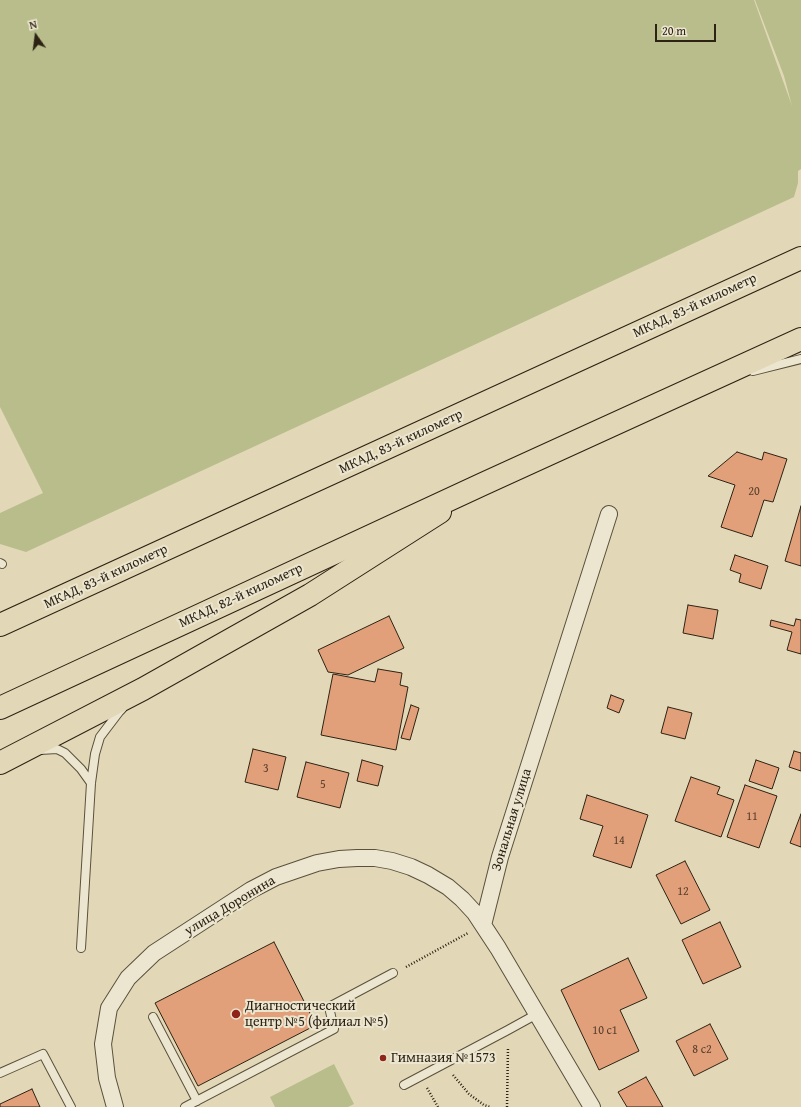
<!DOCTYPE html>
<meta charset="utf-8">
<style>
body{margin:0}
#map{position:relative;width:801px;height:1107px;overflow:hidden;background:#e2d8b7;font-family:"Gentium Book Plus",serif}
canvas{display:block}
.north{position:absolute;left:16px;top:16px;width:40px;height:40px;-webkit-text-stroke:3px #ece6d0;paint-order:stroke;rotate:346deg;font-size:11px;font-weight:700;line-height:16px;text-align:center;color:#2d2213}
.north::after{content:'';display:block;margin:auto;width:14px;height:18px;background:#2d2213;clip-path:polygon(50% 0,100% 100%,50% 72%,0 100%)}
.scale{position:absolute;left:655px;top:24px;width:61px;height:18px;box-sizing:border-box;border:2px solid #2d2213;border-top:0;padding-left:5px;font-size:12px;line-height:14px;white-space:nowrap;color:#2d2213;-webkit-text-stroke:3px #ece6d0;paint-order:stroke}
</style>
<div id="map">
<canvas width="801" height="1107"></canvas>
<div class="north">N</div>
<div class="scale">20 m</div>
</div>
<script>
const ctx = document.querySelector('canvas').getContext('2d');
ctx.lineJoin = 'round';
function fillPath(path, color) {
  ctx.fillStyle = color;
  ctx.fill(path, 'evenodd');
}
function poly(rows) {
  const path = new Path2D();
  for (const r of rows) {
    path.moveTo(r[0], r[1]);
    for (let i = 2; i < r.length; i += 2) path.lineTo(r[i], r[i + 1]);
  }
  return path;
}
function trace(path, color, width, dash) {
  ctx.strokeStyle = color;
  ctx.lineWidth = width;
  ctx.lineCap = dash ? 'butt' : 'round';
  ctx.setLineDash(dash || []);
  ctx.stroke(path);
}
function write(font, color, halo, rows, align = 'center') {
  ctx.font = font + ' "Gentium Book Plus",serif';
  ctx.lineWidth = 4;
  ctx.setLineDash([]);
  ctx.textBaseline = 'middle';
  ctx.strokeStyle = halo;
  ctx.fillStyle = color;
  for (const [text, x, y, turn = 0] of rows) {
    ctx.save();
    ctx.translate(x, y);
    ctx.rotate((+turn || 0) * Math.PI / 180);
    ctx.textAlign = isNaN(turn) ? turn : align;
    if (halo) ctx.strokeText(text, 0, 0);
    ctx.fillText(text, 0, 0);
    ctx.restore();
  }
}
fillPath(poly([
 [0,0,754,0,792,106,784,76,755,0,801,0,801,169,798,171,798,183,794,197,26,552,0,544,0,513,43,493,0,407],
 [334,1064,354,1104,348,1107,275,1107,270,1097]
]), '#b8bd8b');
const building = poly([
 [737,452,762,460,764,452,787,459,773,502,764,500,752,537,721,527,735,485,708,476,737,452],
 [801,506,801,566,785,561,801,506],
 [735,555,768,566,761,589,739,582,741,574,730,570,735,555],
 [688,605,718,610,713,639,683,633,688,605],
 [389,616,404,648,348,675,328,672,318,650,389,616],
 [796,619,801,620,801,654,787,650,792,632,770,626,771,620,794,626,796,619],
 [378,669,402,673,400,685,408,687,396,750,321,735,333,674,375,682,378,669],
 [611,695,624,700,619,713,607,708,611,695],
 [411,705,419,708,410,740,401,738,411,705],
 [668,707,692,713,685,739,661,733,668,707],
 [253,749,286,757,278,790,245,782,253,749],
 [794,751,801,753,801,771,789,767,794,751],
 [362,760,383,766,378,786,357,781,362,760],
 [756,760,779,768,772,789,749,781,756,760],
 [306,762,349,773,340,808,297,797,306,762],
 [691,777,720,787,717,794,734,800,721,837,675,821,691,777],
 [745,785,777,796,759,848,727,837,745,785],
 [587,795,648,815,631,868,593,856,603,826,580,819,587,795],
 [801,814,801,847,790,843,801,814],
 [685,861,710,910,681,924,656,875,685,861],
 [720,922,741,967,703,984,682,940,720,922],
 [274,942,316,1025,198,1086,155,1003,274,942],
 [628,958,647,998,620,1010,639,1051,599,1070,561,990,628,958],
 [710,1024,728,1059,694,1076,676,1041,710,1024],
 [646,1077,663,1107,627,1107,618,1092,646,1077],
 [32,1089,40,1107,0,1107,0,1104,32,1089]
]);
fillPath(building, '#e19f7a');
trace(building, '#2d2213', 1);
const lane = poly([
 [753,371,801,359],
 [0,563,2,564],
 [40,750,57,749,65,753,81,769,91,783],
 [81,948,91,783,95,754,100,737,119,712,122,709],
 [153,1017,197,1101],
 [0,1073,43,1054,71,1107],
 [404,1085,508,1030,537,1014],
 [185,1107,334,1029,329,1007,393,973]
]);
const street = poly([
 [483,925,500,857,609,514],
 [115,1107,107,1078,103,1044,109,1008,128,978,154,953,251,890,276,877,317,863,339,859,357,858,375,858,392,861,411,867,428,875,448,887,462,899,475,913,498,948,592,1107]
]);
const primary = poly([
 [0,763,143,689,310,595,440,512]
]);
const highway = poly([
 [0,625,801,258],
 [0,708,483,484,801,339]
]);
trace(lane, '#5a503c', 10);
trace(street, '#5a503c', 18);
trace(primary, '#2d2213', 24);
trace(highway, '#2d2213', 24);
trace(poly([
 [406,967,468,933],
 [453,1075,469,1094,484,1105,490,1107],
 [427,1088,438,1107],
 [507,1107,508,1047]
]), '#2d2213', 2.5, [1, 2]);
trace(lane, '#ece6d0', 8);
trace(street, '#ece6d0', 16);
trace(primary, '#e2d8b7', 22);
trace(highway, '#e2d8b7', 22);
for (const [x, y, r, color] of [
 [236,1014,5,"#8f2418"],
 [383,1058,4,"#8f2418"]
]) {
  const dot = new Path2D();
  dot.arc(x, y, r, 0, 2 * Math.PI);
  ctx.fillStyle = color;
  ctx.fill(dot);
  trace(dot, '#ece6d0', 1.5);
}
write('12px', '#5a412d', null, [
 ["20",754,492],
 ["3",266,769],
 ["5",323,785],
 ["11",752,817],
 ["14",619,841],
 ["12",683,892],
 ["10 с1",605,1031],
 ["8 с2",702,1050]
]);
write('14px', '#2d2213', '#ece6d0', [
 ["МКАД, 83-й километр",695,306,-25],
 ["МКАД, 83-й километр",401,442,-25],
 ["МКАД, 83-й километр",106,577,-25],
 ["МКАД, 82-й километр",241,596,-25],
 ["Зональная улица",512,820,-73],
 ["улица Доронина",230,906,-31]
]);
write('14px', '#2d2213', '#ece6d0', [
 ["Диагностический",245,1006],
 ["центр №5 (филиал №5)",245,1022],
 ["Гимназия №1573",391,1058]
], 'left');
</script>
